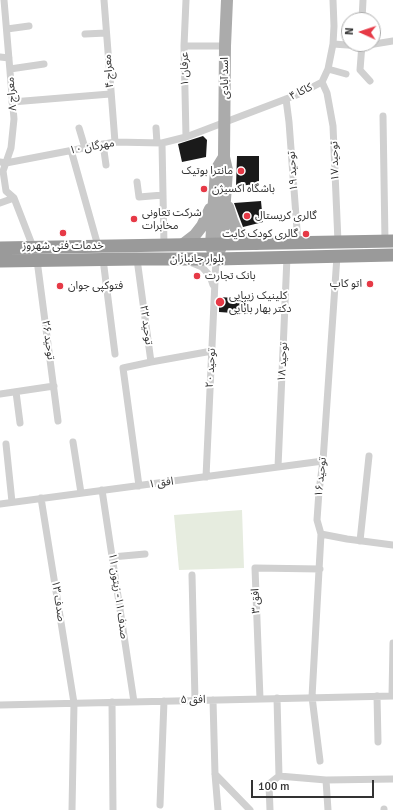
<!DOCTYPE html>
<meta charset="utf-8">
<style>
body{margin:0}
#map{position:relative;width:393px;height:810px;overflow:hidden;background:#fff;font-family:Signika,sans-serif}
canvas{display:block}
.north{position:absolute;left:341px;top:12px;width:40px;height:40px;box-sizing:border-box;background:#fff;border:1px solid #adadad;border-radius:50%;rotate:273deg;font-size:11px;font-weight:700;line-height:16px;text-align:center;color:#333}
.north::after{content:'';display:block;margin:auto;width:14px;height:18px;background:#e63946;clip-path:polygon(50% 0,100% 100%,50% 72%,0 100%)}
.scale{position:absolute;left:251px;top:780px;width:123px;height:18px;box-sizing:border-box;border:2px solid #333;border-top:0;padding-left:5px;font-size:12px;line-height:14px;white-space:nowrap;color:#333;-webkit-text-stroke:3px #fff;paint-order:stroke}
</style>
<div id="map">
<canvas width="393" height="810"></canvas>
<div class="north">N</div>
<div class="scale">100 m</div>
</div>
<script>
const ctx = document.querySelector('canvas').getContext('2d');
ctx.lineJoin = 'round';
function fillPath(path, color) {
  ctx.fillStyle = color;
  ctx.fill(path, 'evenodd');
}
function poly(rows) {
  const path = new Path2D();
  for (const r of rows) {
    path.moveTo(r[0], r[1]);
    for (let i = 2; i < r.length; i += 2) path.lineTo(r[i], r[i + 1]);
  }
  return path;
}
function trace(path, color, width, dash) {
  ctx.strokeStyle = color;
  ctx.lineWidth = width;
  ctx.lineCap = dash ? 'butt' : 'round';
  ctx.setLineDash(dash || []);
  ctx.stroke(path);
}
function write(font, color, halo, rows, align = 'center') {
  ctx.font = font + ' Signika,"Noto Sans Arabic",sans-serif';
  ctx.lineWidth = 4;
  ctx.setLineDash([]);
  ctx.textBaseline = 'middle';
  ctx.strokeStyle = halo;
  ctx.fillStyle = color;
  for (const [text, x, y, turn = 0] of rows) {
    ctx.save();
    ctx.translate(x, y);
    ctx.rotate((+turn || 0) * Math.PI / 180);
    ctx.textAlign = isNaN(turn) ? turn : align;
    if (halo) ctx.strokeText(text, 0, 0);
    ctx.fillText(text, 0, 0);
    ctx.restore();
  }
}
fillPath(poly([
 [242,510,244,568,179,570,174,515]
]), '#e6ecdf');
fillPath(poly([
 [203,136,207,140,206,157,182,162,178,144],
 [237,156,259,156,259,184,236,186],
 [261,201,263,222,243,227,234,203],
 [219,297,249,299,248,314,219,312]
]), '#1a1a1a');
trace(poly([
 [4,0,14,119,11,148,3,171,6,191,14,198,33,247],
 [104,0,115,142],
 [362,20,363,0],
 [7,29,29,26],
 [85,34,106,33],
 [333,44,362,46,393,41],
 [362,44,360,70,370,81],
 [184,46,225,46],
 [0,57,9,58],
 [10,69,44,64],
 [328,69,346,74],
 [322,82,327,93,333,126,338,242],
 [286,99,289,122,298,243],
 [12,102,110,94],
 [383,116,385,241],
 [79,128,85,148],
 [156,128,157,143],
 [186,137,184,46,186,0],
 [162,143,164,245],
 [103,144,106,165],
 [71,150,98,246],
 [0,162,6,163,115,142,162,143,186,137,299,94,322,82,328,69,333,44,334,26,333,0],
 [137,182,139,197,163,195],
 [0,203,14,198],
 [103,259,115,354],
 [137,259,151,362,123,368,139,486],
 [37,260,58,421],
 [190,262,202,267,210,276,213,285],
 [151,362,212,351],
 [16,392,20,423],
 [0,394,54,386],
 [73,442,81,493],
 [6,444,12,502],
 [278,467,287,257],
 [206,477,216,259],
 [102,490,134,702],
 [41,498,74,703,72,810],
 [0,504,323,461],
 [321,534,347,539,393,545],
 [360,541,369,456],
 [112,557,145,554],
 [192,575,195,700],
 [377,696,378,742],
 [392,696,393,643],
 [277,698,279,776],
 [260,699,255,568,320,569],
 [213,700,215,774,218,810],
 [112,702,113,810],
 [0,705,393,696],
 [320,761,312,697,321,534,317,520,319,491,323,461,337,256],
 [215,774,250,810],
 [326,780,328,810],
 [160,805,164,701],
 [270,810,269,784,279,776,326,780,393,779],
 [384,810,384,809]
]), '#d0d0d0', 7);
trace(poly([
 [228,207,232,220,237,232,244,239,256,244],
 [182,245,195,235,202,226,210,209],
 [213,253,211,245,216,170,224,157],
 [216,259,222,244,227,170,224,157,225,46,227,0]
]), '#ababab', 12);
trace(poly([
 [0,248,393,241],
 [0,261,137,259,216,259,393,255]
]), '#9a9a9a', 13);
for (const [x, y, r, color] of [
 [241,171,4,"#e63946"],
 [204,189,4,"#e63946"],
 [247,216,4,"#e63946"],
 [134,219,4,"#e63946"],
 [63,233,4,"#e63946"],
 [306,234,4,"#e63946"],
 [197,276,4,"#e63946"],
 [370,284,4,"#e63946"],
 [60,286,4,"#e63946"],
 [220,302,5,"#e63946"]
]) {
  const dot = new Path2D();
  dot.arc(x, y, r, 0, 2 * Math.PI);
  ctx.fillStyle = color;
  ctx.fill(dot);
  trace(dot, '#fff', 1.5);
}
write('11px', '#333', '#fff', [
 ["عرفان ۱",185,69,-91],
 ["معراج ۴",109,71,-94],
 ["اسد آبادی",225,78,-90],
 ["کاکا ۴",301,92,-26],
 ["معراج ۸",12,94,-95],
 ["مهرگان ۱۰",92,147,-10],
 ["توحید ۱۷",335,161,-92],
 ["توحید ۱۹",293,171,-94],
 ["بلوار جانبازان",197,259],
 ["توحید ۲۲",146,325,82],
 ["توحید ۲۶",48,340,82],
 ["توحید ۱۸",283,362,-87],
 ["توحید ۲۰",211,368,-87],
 ["توحید ۱۶",321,477,-84],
 ["افق ۱",161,483,-7],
 ["صدف ۱۱- زیتون ۱۱",118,596,82],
 ["صدف ۱۳",58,601,81],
 ["افق ۳",256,601,-92],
 ["افق ۵",193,700,-1]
]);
write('11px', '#333', '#fff', [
 ["مانترا بوتیک",233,171,"right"],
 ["باشگاه اکسیژن",212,189],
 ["شرکت تعاونی",142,213],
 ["مخابرات",142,226],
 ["گالری کریستال",255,216],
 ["گالری کودک کایت",298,234,"right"],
 ["خدمات فنی شهروز",63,246,"center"],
 ["بانک تجارت",205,276],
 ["اتو کاپ",362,284,"right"],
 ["فتوکپی جوان",68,286],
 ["کلینیک زیبایی",229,296],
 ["دکتر بهار بابایی",229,309]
], 'left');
</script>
